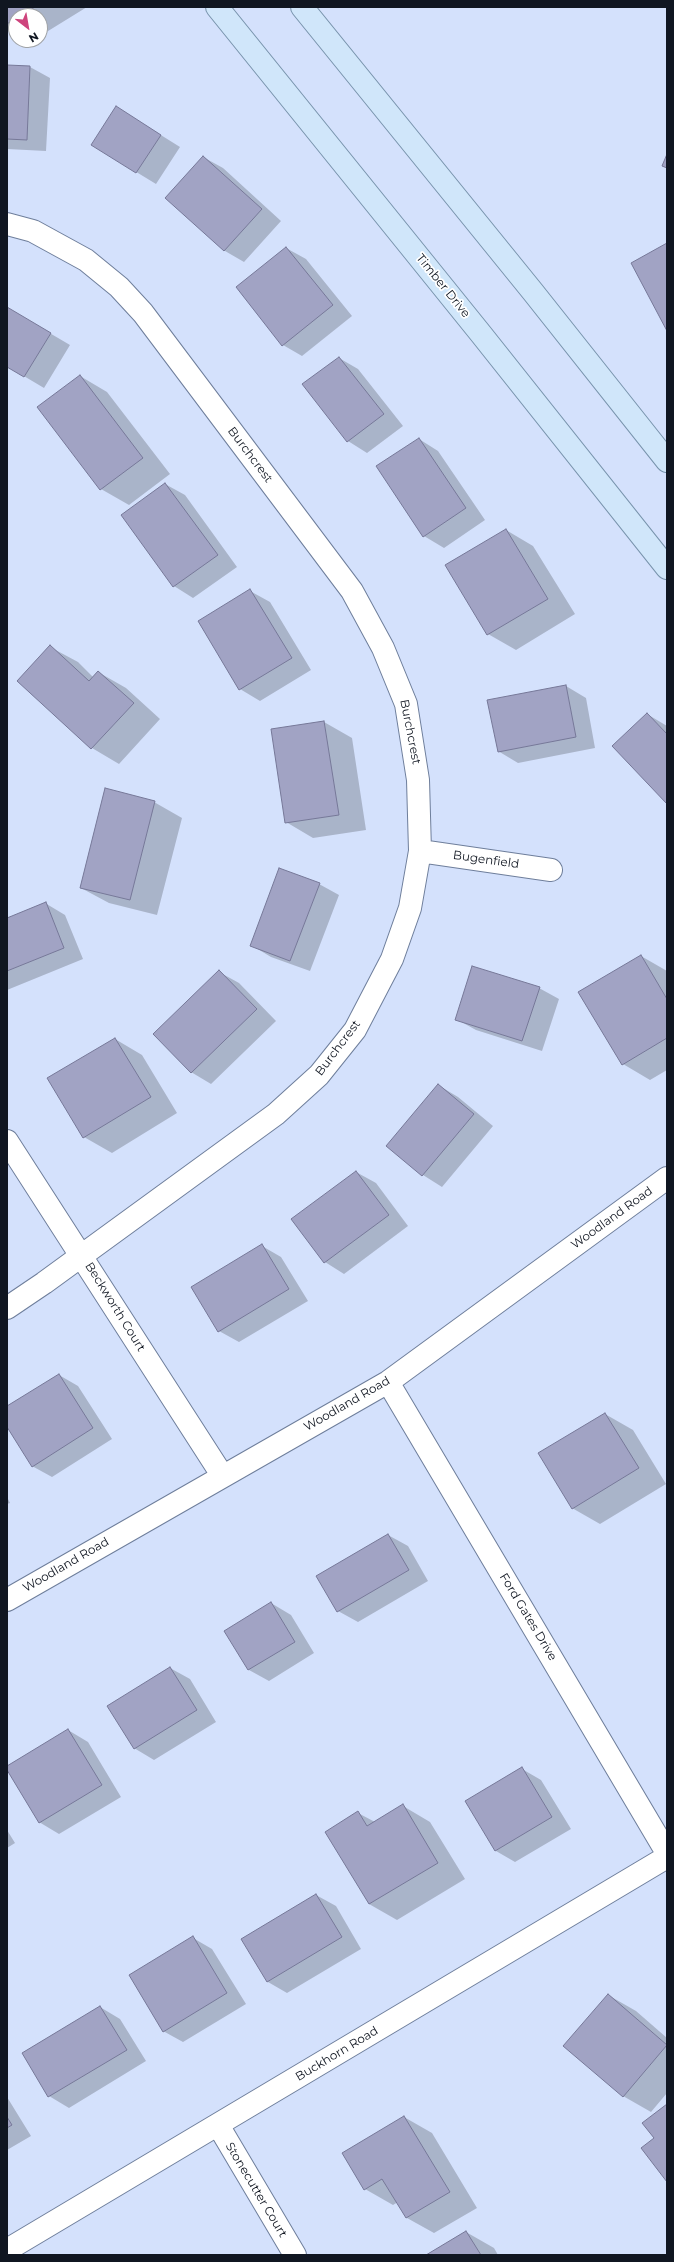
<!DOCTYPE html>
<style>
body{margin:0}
#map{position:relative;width:674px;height:2262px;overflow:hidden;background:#d4e1fc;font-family:Montserrat,sans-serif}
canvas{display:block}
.frame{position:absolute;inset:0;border:8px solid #101621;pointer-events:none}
.north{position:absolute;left:8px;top:8px;width:40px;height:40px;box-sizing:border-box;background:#fff;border:1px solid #9fa2a6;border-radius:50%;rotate:149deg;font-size:11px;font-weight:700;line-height:16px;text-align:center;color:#101621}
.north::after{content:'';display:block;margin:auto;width:14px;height:18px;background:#ce447d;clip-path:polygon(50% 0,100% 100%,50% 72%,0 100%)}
</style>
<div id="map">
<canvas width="674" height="2262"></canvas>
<div class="frame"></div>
<div class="north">N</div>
</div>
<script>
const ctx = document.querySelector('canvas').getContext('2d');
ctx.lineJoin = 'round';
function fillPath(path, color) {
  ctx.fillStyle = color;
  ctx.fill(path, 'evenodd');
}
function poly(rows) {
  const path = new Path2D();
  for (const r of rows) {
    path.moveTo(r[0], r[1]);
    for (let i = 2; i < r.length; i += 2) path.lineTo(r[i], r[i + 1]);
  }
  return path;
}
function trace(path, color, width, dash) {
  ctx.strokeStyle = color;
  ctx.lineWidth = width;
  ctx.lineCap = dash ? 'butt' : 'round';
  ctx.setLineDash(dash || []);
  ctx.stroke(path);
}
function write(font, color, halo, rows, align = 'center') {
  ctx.font = font + ' Montserrat,sans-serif';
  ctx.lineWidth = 3.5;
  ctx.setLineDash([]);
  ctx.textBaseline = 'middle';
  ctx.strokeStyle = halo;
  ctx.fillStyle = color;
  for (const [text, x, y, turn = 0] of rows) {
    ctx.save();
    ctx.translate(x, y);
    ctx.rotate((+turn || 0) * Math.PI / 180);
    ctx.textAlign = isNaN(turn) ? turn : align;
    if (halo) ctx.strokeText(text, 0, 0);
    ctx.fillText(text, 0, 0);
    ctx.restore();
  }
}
fillPath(poly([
 [7,7,87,7,40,36,40,16,16,16,16,31,7,26],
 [7,66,30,67,50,78,46,151,7,149],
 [116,107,180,147,156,184,92,145],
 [203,157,223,168,281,221,244,262,225,251,166,197],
 [286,248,306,259,352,316,302,356,283,345],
 [7,308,70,345,44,388,7,366],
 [339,358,358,369,403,426,367,453,348,441],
 [80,376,107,392,170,474,129,505,101,489],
 [419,439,438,451,485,520,444,548,424,536,377,467],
 [165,484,185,495,237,567,193,598,174,586],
 [506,530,533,546,575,614,516,650,488,634],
 [250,591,270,602,311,670,260,701,240,689],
 [50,647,78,662,93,677,98,672,126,688,160,719,119,764,92,748,19,681],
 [566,686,586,698,595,748,518,763,498,751,488,701],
 [647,714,667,726,667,803],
 [324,722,352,738,366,830,313,838,286,822],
 [154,802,182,818,157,915,109,903,81,888],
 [319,884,339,895,310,971,271,957,251,945],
 [45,903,65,915,83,959,7,990,7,919],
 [641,956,667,971,667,1070,650,1080,623,1064],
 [219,972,239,983,276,1021,211,1084,191,1072],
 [539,988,559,999,542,1051,476,1030,456,1019],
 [115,1039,142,1055,177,1113,112,1153,84,1137],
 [438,1085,458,1097,493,1126,442,1187,423,1175,388,1146],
 [356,1172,376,1183,408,1226,344,1274,325,1262],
 [262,1246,281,1257,308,1301,239,1342,219,1331],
 [59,1375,78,1386,112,1439,52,1477,32,1466,7,1425,7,1407],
 [605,1414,633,1430,666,1484,600,1524,572,1508],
 [7,1497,10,1503,7,1504],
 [388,1535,408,1546,428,1581,358,1622,338,1611],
 [271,1603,291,1615,314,1653,269,1681,249,1670,226,1631],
 [170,1668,190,1679,216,1722,154,1760,134,1748],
 [68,1730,88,1742,121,1797,59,1834,39,1822,7,1767],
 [522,1769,541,1780,571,1829,515,1862,496,1851],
 [403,1806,430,1822,465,1879,397,1920,369,1904,358,1813,375,1822],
 [7,1830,15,1843,7,1848],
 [316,1895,336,1906,361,1949,287,1993,268,1982,242,1939],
 [193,1938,212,1949,246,2004,183,2042,163,2031],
 [608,1995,636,2011,667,2038,667,2093,651,2112,623,2096],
 [100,2007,120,2019,146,2061,69,2108,49,2096],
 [7,2097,31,2136,7,2150],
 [404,2117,432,2133,477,2208,434,2233,407,2218,398,2202,393,2205,365,2189,344,2153],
 [466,2232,494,2248,498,2255,428,2255]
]), '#0003');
const building = poly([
 [7,7,35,7,20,16,16,16,16,18,7,24,7,7],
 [7,65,30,66,27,140,7,139,7,65],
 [116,106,161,135,136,173,91,145,116,106],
 [667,154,667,168,662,166,667,154],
 [203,156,262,209,224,251,165,198,203,156],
 [667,243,667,331,631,263,667,243],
 [286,247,333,305,282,346,236,287,286,247],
 [7,307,51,333,24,377,7,367,7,307],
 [339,357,384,414,347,442,302,384,339,357],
 [80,375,143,458,100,490,37,407,80,375],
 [419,438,466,508,423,537,376,466,419,438],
 [165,483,218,555,173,587,121,515,165,483],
 [506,529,548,599,487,635,445,565,506,529],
 [250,589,292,658,239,690,198,621,250,589],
 [50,645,89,681,98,671,134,703,91,749,17,681,50,645],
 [566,685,576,737,498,752,487,700,566,685],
 [647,713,667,734,667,804,612,746,647,713],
 [324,721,339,815,285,823,271,729,324,721],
 [105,788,155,801,130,900,80,888,105,788],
 [279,868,320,883,290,961,250,946,279,868],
 [46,902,64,948,7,971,7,918,46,902],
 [641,955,667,999,667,1038,622,1065,578,992,641,955],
 [472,966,540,987,522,1041,455,1020,472,966],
 [219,970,257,1009,191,1073,153,1034,219,970],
 [115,1038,151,1097,83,1138,47,1078,115,1038],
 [438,1084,474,1114,422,1176,386,1146,438,1084],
 [356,1171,389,1215,324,1263,291,1219,356,1171],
 [262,1244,289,1289,218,1332,191,1287,262,1244],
 [59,1374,93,1428,32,1467,7,1427,7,1406,59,1374],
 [605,1413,639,1468,572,1509,538,1453,605,1413],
 [388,1534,409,1570,337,1612,316,1576,388,1534],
 [271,1602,295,1642,248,1670,224,1631,271,1602],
 [170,1667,197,1710,134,1749,107,1706,170,1667],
 [68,1729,102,1785,39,1823,7,1770,7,1766,68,1729],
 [522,1767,552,1817,495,1851,465,1801,522,1767],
 [403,1804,438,1863,369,1904,325,1832,358,1811,367,1826,403,1804],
 [316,1894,342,1937,267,1982,241,1939,316,1894],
 [193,1936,227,1993,163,2032,129,1975,193,1936],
 [608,1994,667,2045,623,2097,563,2046,608,1994],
 [100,2006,127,2050,48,2097,22,2053,100,2006],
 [667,2104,667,2182,641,2148,654,2138,642,2123,667,2104],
 [404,2116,450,2192,406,2218,382,2179,364,2190,342,2153,404,2116],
 [7,2117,12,2125,7,2128,7,2117],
 [466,2231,481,2255,426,2255,466,2231]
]);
fillPath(building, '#a1a3c4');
trace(building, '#767898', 1);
const minor = poly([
 [7,224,33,231,86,260,119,287,143,313,352,591,383,648,406,704,418,780,420,851,410,908,392,959,355,1030,319,1075,276,1114,44,1283,7,1308],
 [420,851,551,870],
 [7,1141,222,1475],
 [388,1382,667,1853],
 [7,1600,388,1382,667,1178],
 [218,2125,295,2255],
 [7,2250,667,1857]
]);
const major = poly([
 [217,7,481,334,667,568],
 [302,7,533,292,667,461]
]);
trace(minor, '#6e7e9b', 24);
trace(major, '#7893ac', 24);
trace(minor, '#fff', 22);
trace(major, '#d0e6fa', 22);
write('12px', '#101621', '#fff', [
 ["Timber Drive",443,286,51],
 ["Burchcrest",250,455,53],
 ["Burchcrest",410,732,79],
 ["Bugenfield",486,860,8],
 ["Burchcrest",338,1048,-53],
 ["Woodland Road",612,1218,-36],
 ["Beckworth Court",115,1307,58],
 ["Woodland Road",347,1404,-30],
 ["Woodland Road",66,1565,-30],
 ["Ford Gates Drive",528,1617,59],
 ["Buckhorn Road",337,2054,-31],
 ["Stonecutter Court",256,2190,59]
]);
</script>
